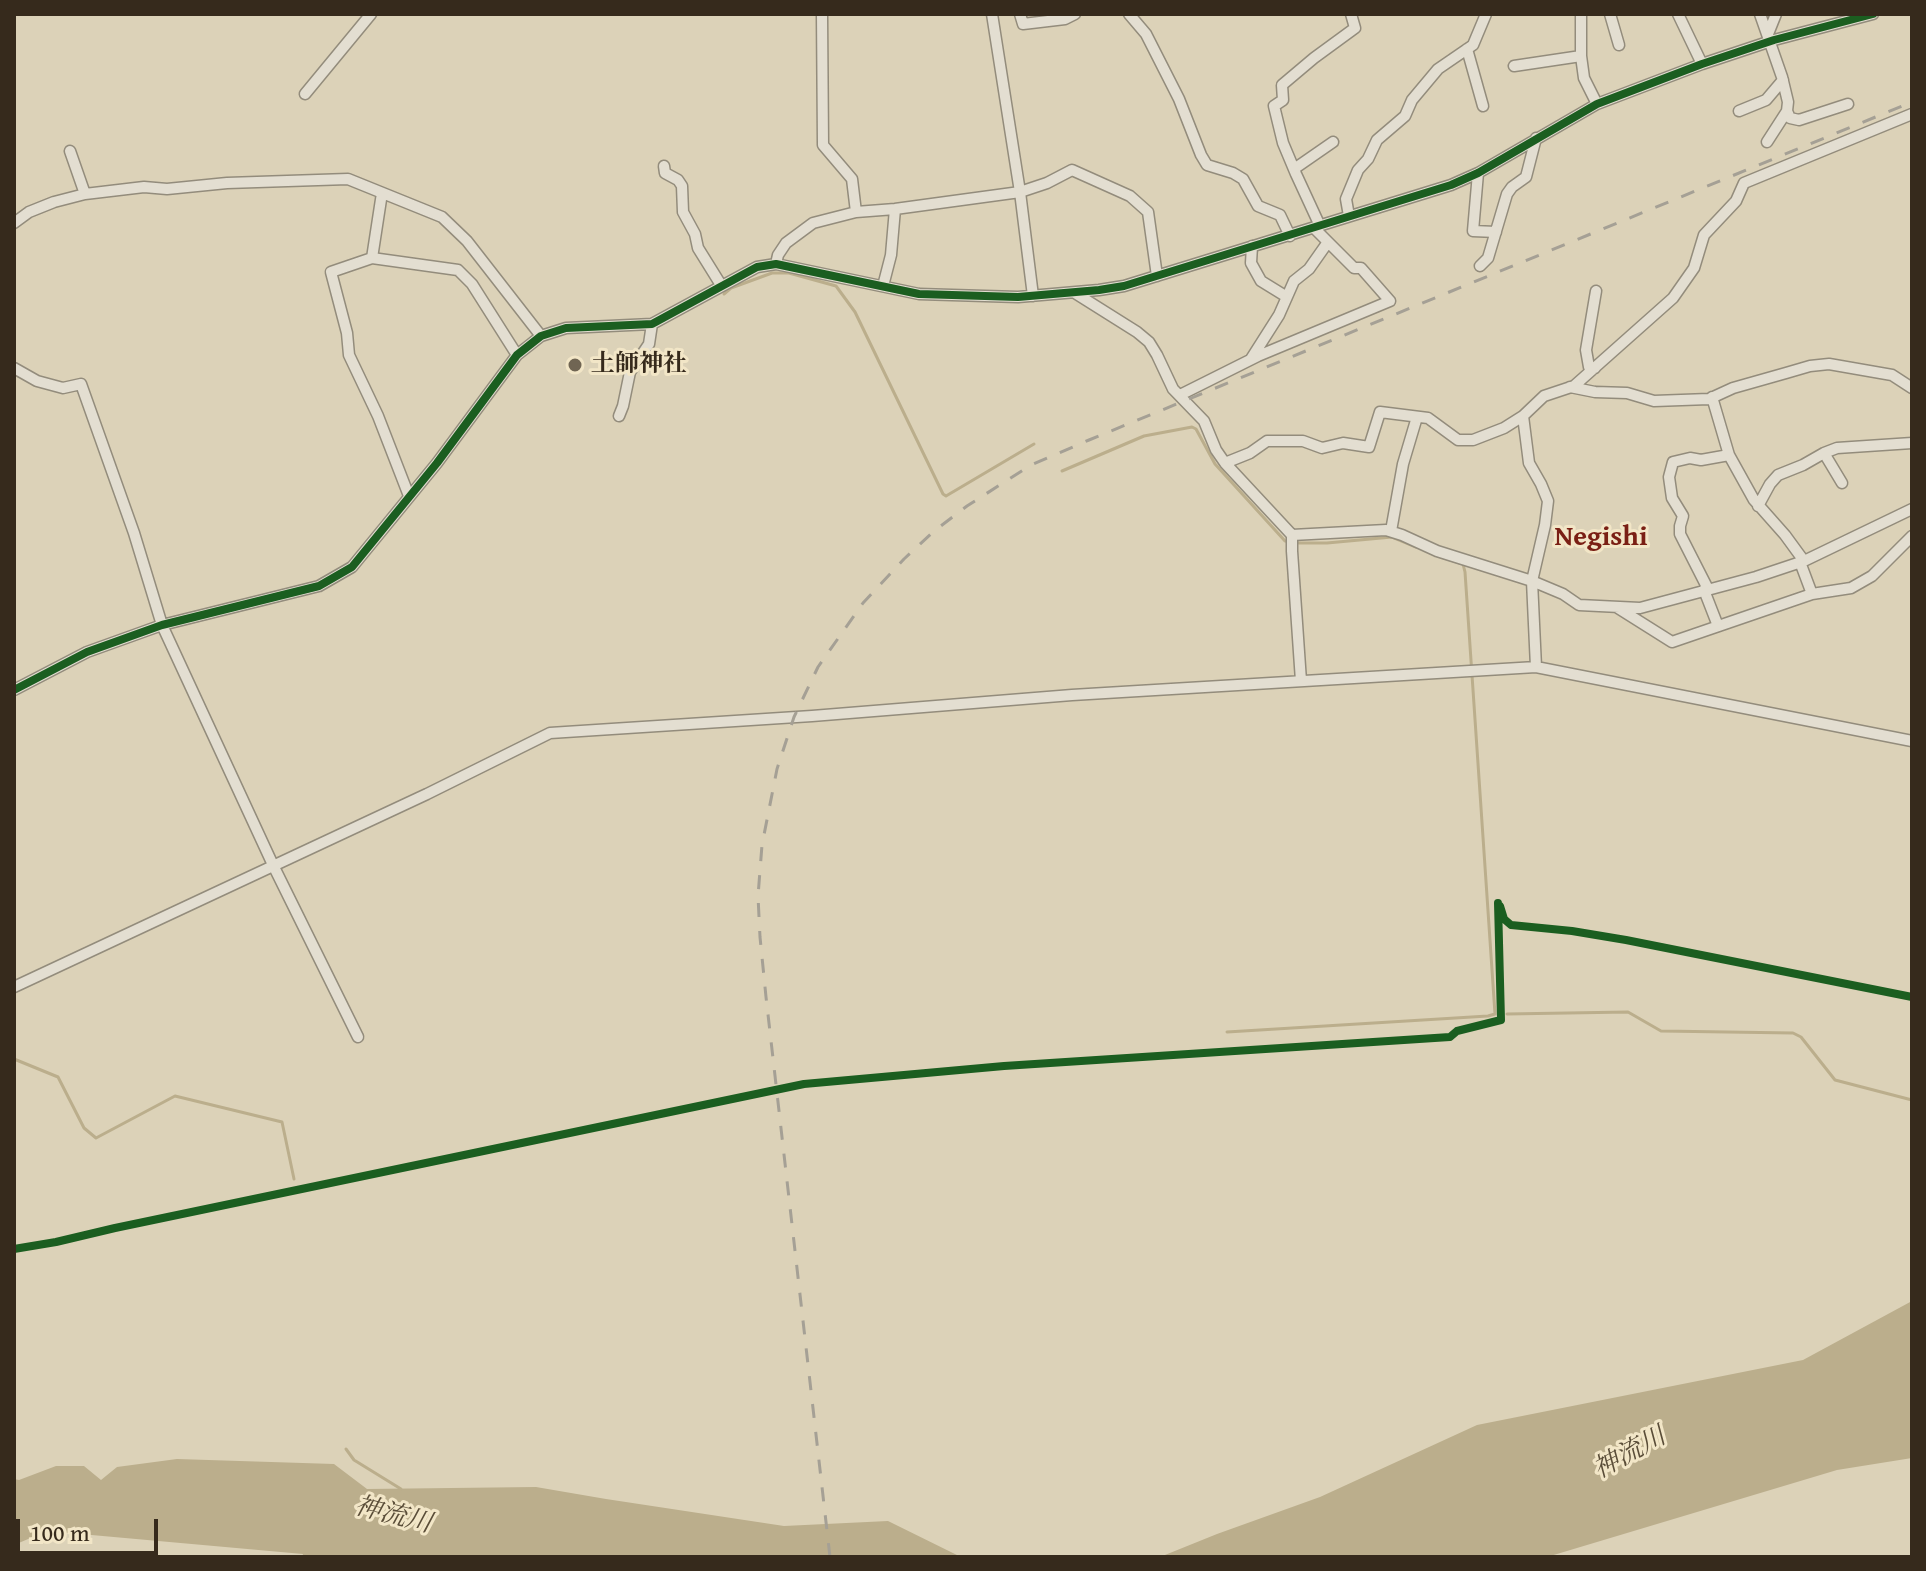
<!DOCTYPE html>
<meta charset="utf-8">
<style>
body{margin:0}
#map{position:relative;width:1926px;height:1571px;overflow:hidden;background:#dcd2b8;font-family:"Gentium Book Plus",serif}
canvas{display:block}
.frame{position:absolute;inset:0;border:16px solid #362a1c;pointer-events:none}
.scale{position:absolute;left:16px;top:1519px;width:142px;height:36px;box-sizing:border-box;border:4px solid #362a1c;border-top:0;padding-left:10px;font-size:24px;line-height:28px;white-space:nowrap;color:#362a1c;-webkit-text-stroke:6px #f2e6c7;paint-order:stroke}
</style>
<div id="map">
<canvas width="1926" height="1571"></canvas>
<div class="frame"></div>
<div class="scale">100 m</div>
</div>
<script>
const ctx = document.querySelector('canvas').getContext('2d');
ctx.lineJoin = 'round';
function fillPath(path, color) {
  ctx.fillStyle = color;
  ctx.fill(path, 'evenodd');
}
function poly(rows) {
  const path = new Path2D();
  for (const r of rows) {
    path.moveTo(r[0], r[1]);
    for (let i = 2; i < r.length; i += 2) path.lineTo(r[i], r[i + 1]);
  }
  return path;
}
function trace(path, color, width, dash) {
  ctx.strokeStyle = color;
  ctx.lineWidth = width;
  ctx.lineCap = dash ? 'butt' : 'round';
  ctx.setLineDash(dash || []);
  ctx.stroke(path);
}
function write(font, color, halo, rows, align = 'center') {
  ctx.font = font + ' "Gentium Book Plus","Noto Serif JP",serif';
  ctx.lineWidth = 6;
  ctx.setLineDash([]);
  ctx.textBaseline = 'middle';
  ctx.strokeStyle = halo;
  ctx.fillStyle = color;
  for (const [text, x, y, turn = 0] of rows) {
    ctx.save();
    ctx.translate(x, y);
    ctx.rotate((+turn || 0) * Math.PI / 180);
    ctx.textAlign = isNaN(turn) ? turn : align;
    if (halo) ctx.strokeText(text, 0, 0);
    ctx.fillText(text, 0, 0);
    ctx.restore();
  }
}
fillPath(poly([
 [1912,1301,1912,1458,1837,1470,1547,1557,1160,1557,1217,1534,1320,1497,1477,1425,1803,1360],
 [177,1459,334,1464,367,1489,536,1487,606,1499,784,1526,888,1521,961,1557,302,1557,303,1554,47,1531,14,1545,14,1479,19,1480,56,1466,84,1466,101,1480,117,1467]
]), '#bbae8c');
trace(poly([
 [724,294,731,288,772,273,789,273,836,286,855,312,943,494,946,496,1034,444],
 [1062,471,1144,436,1192,427,1196,429,1215,464,1285,541,1299,543,1327,543,1392,537,1416,547],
 [1507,1014,1628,1012,1661,1031,1793,1033,1801,1037,1835,1080,1912,1100],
 [1227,1032,1488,1016,1495,1014,1465,572,1463,564,1438,556],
 [14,1059,58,1077,84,1128,96,1138,175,1096,282,1122,294,1179],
 [346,1449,354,1460,401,1489]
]), '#bbae8c', 3);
const minor = poly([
 [822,14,823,145,852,179,856,212],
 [992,14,1020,192,1033,296],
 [1020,14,1023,24,1065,19,1075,14],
 [1129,14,1146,34,1179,99,1201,155,1207,165,1233,173,1243,179,1258,206,1280,215,1290,236],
 [1581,14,1581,56,1584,78,1597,104],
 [1610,14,1619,45],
 [1678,14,1702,64],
 [1760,14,1782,77,1788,102,1787,111,1790,118,1799,120,1848,104],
 [1768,34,1776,14],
 [1467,49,1483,106],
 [1514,66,1581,56],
 [305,94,371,14],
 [1739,111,1766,100,1783,80],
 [1767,142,1787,111],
 [70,151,85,194],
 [664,166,665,173,678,180,682,186,683,212,695,234,698,248,721,285],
 [1294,169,1333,142],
 [1478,173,1473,231,1496,232],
 [1349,216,1346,199,1358,170,1368,159,1377,140,1405,116,1412,100,1438,69,1473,45,1486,14],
 [14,223,29,212,54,202,85,194,144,187,167,189,227,183,348,179,442,217,467,241,541,336],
 [1320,226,1296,174,1283,143,1274,106,1283,100,1282,85,1314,58,1355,28,1351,14],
 [1252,246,1251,263,1261,281,1287,297],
 [372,258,382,193],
 [776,264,778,255,786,243,813,223,856,212,895,209,1020,192,1047,183,1072,170,1130,196,1148,212,1157,276],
 [1480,266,1488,258,1507,194,1512,187,1526,177,1536,138],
 [883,286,891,255,895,209],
 [1075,293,1137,332,1149,342,1157,355,1173,389,1204,421,1216,450,1225,463,1292,535,1292,551,1301,681],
 [1251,359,1279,315,1294,281,1309,269,1328,242],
 [14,368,37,381,63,388,81,384,134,533,162,625,273,865,358,1037],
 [1595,368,1589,367,1586,350,1596,291],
 [1570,387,1595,392,1627,393,1654,401,1709,399,1733,388,1786,373,1810,366,1829,364,1892,375,1912,388],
 [1180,395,1258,356,1390,301,1361,268,1354,268,1314,228],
 [1712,397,1729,455,1754,500,1785,535,1804,561],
 [619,416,623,406,630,372,649,344,652,324],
 [1523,416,1529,463,1541,484,1548,501,1545,525,1532,581,1536,667],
 [1824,453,1842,483],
 [1225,463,1250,453,1267,441,1303,441,1322,448,1343,443,1369,447,1380,412,1428,418,1458,440,1473,440,1504,428,1523,416,1544,396,1574,386,1673,298,1694,268,1704,235,1736,201,1744,183,1912,114],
 [409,496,378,416,349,355,347,333,331,272,372,258,458,270,472,284,517,355],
 [1758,506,1770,484,1778,475,1803,465,1824,453,1837,448,1912,443],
 [1391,531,1403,464,1417,417],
 [1292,535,1386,530,1402,535,1437,551,1532,581,1563,594,1579,605,1640,608,1756,577,1804,561,1912,509],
 [1800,562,1812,594],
 [1708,589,1680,534,1680,526,1683,516,1672,498,1669,477,1673,462,1690,458,1701,460,1729,455],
 [1704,590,1718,626],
 [1618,608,1672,642,1812,594,1851,588,1872,576,1912,536],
 [14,690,87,652,162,625,319,586,352,567,437,463,517,355,541,336,566,328,652,324,757,267,776,264,919,294,1018,297,1099,290,1124,286,1451,185,1478,173,1597,104,1702,64,1774,40,1873,14],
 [14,987,427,794,550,733,812,716,1072,695,1536,667,1912,741]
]);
trace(minor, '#938c7c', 13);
trace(minor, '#e3ded1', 10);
trace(poly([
 [830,1557,766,997,760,937,758,896,762,845,777,769,794,717,818,667,863,603,904,559,933,532,967,506,1031,465,1089,440,1912,102]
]), '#a5a095', 3, [14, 14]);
trace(poly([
 [14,690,87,652,162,625,319,586,352,567,437,463,517,355,541,336,566,328,652,324,757,267,776,264,919,294,1018,297,1099,290,1124,286,1451,185,1478,173,1597,104,1702,64,1774,40,1873,14],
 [1500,906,1504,919,1511,925,1572,931,1626,940,1912,997],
 [14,1249,56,1242,115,1228,804,1084,1004,1066,1450,1037,1457,1031,1501,1020,1498,903]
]), '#1b5e20', 8);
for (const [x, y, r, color] of [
 [575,365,8,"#706553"]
]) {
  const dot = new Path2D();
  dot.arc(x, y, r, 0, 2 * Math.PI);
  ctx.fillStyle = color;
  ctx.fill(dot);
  trace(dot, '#f2e6c7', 3);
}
write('bold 24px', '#362a1c', '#f2e6c7', [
 ["土師神社",591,365]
], 'left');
write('italic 26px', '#5a4d38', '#f2e6c7', [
 ["神流川",1630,1454,-29],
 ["神流川",393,1516,14]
]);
write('bold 28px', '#7a1f14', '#f2e6c7', [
 ["Negishi",1601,538]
]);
</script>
